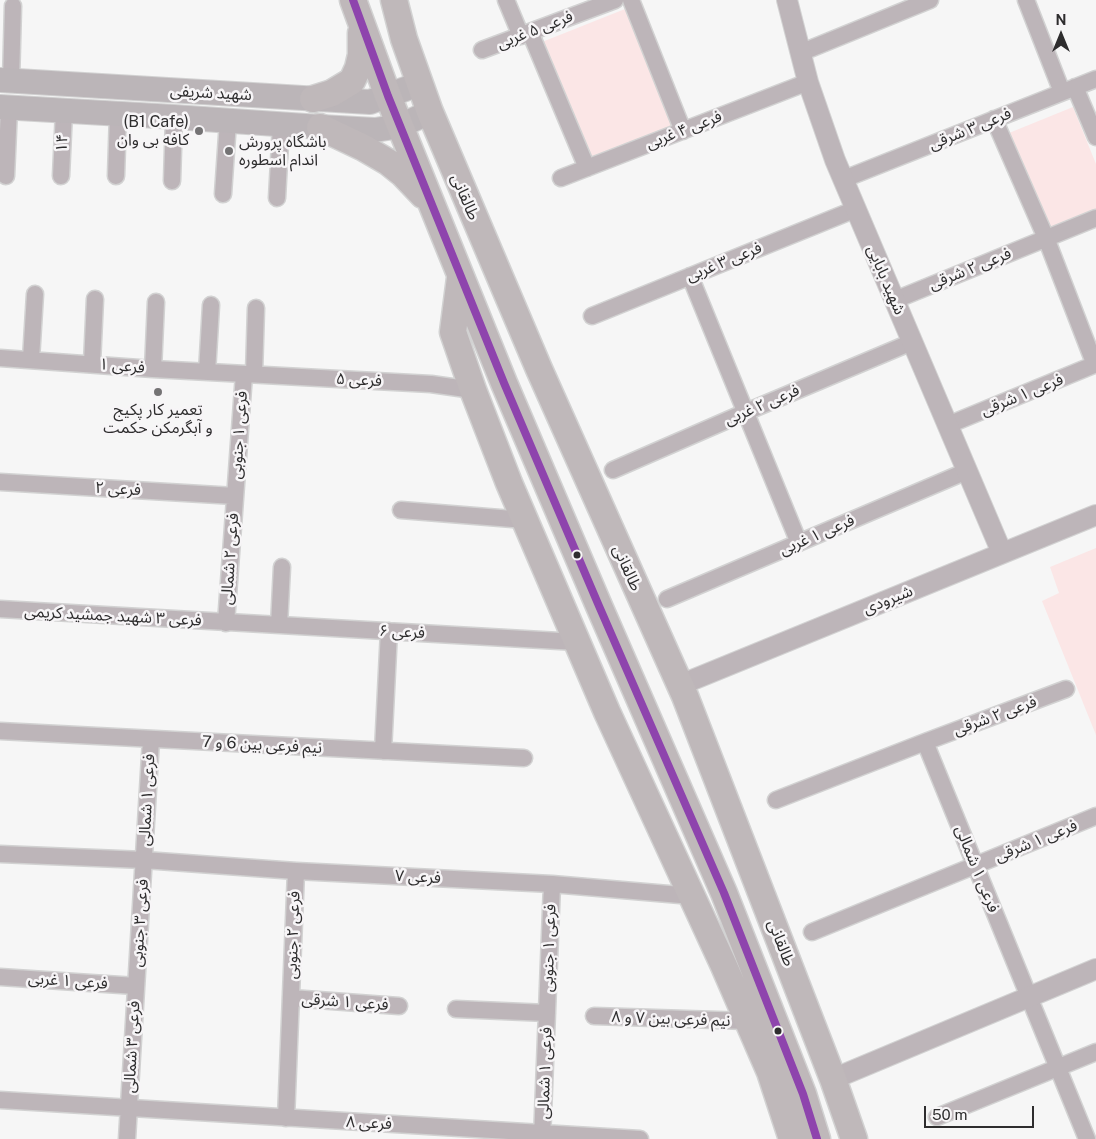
<!DOCTYPE html>
<meta charset="utf-8">
<style>
body{margin:0}
#map{position:relative;width:1096px;height:1139px;overflow:hidden;background:#f6f6f6;font-family:"Public Sans",sans-serif}
canvas{display:block}
.north{position:absolute;left:1036px;top:10px;width:50px;height:50px;-webkit-text-stroke:4px #f7f5f7;paint-order:stroke;rotate:0deg;font-size:14px;font-weight:700;line-height:20px;text-align:center;color:#2e2d2e}
.north::after{content:'';display:block;margin:auto;width:18px;height:22px;background:#2e2d2e;clip-path:polygon(50% 0,100% 100%,50% 72%,0 100%)}
.scale{position:absolute;left:924px;top:1106px;width:110px;height:22px;box-sizing:border-box;border:2px solid #2e2d2e;border-top:0;padding-left:6px;font-size:15px;line-height:18px;white-space:nowrap;color:#2e2d2e;-webkit-text-stroke:4px #f7f5f7;paint-order:stroke}
</style>
<div id="map">
<canvas width="1096" height="1139"></canvas>
<div class="north">N</div>
<div class="scale">50 m</div>
</div>
<script>
const ctx = document.querySelector('canvas').getContext('2d');
ctx.lineJoin = 'round';
function fillPath(path, color) {
  ctx.fillStyle = color;
  ctx.fill(path, 'evenodd');
}
function poly(rows) {
  const path = new Path2D();
  for (const r of rows) {
    path.moveTo(r[0], r[1]);
    for (let i = 2; i < r.length; i += 2) path.lineTo(r[i], r[i + 1]);
  }
  return path;
}
function trace(path, color, width, dash) {
  ctx.strokeStyle = color;
  ctx.lineWidth = width;
  ctx.lineCap = dash ? 'butt' : 'round';
  ctx.setLineDash(dash || []);
  ctx.stroke(path);
}
function write(font, color, halo, rows, align = 'center') {
  ctx.font = font + ' "Public Sans","Noto Sans Arabic",sans-serif';
  ctx.lineWidth = 5;
  ctx.setLineDash([]);
  ctx.textBaseline = 'middle';
  ctx.strokeStyle = halo;
  ctx.fillStyle = color;
  for (const [text, x, y, turn = 0] of rows) {
    ctx.save();
    ctx.translate(x, y);
    ctx.rotate((+turn || 0) * Math.PI / 180);
    ctx.textAlign = isNaN(turn) ? turn : align;
    if (halo) ctx.strokeText(text, 0, 0);
    ctx.fillText(text, 0, 0);
    ctx.restore();
  }
}
fillPath(poly([
 [625,9,673,125,588,158,542,42],
 [1073,107,1096,164,1096,212,1048,231,1009,133],
 [1096,548,1096,735,1042,601,1059,593,1050,567]
]), '#fbe6e6');
const minor = poly([
 [506,0,521,36],
 [631,0,683,131],
 [1026,0,1062,92],
 [530,32,587,168],
 [482,50,615,0],
 [800,53,930,0],
 [11,81,13,6],
 [1075,87,1096,137],
 [994,119,1046,238,1095,365],
 [6,176,9,108],
 [61,176,64,111],
 [116,176,118,114],
 [561,178,808,82],
 [844,179,1096,79],
 [172,181,174,117],
 [223,194,228,121],
 [277,198,281,125],
 [690,276,799,543],
 [895,300,1096,218],
 [592,316,856,209],
 [0,358,153,369,431,384,473,390],
 [31,359,35,294],
 [92,363,95,299],
 [153,369,156,302],
 [207,372,211,305],
 [254,374,256,308],
 [948,425,1096,364],
 [613,470,746,412,912,342],
 [0,482,235,496],
 [401,510,525,520],
 [667,599,967,471],
 [0,609,577,642],
 [226,623,244,374],
 [279,625,282,567],
 [0,731,524,758],
 [925,742,1087,1139],
 [383,751,389,631],
 [776,800,925,742,1066,689],
 [0,854,144,860,296,871,552,884,692,896],
 [812,932,1096,816],
 [0,977,136,986],
 [291,998,399,1006],
 [456,1009,547,1013],
 [594,1016,748,1021],
 [0,1100,640,1139],
 [937,1117,1096,1052],
 [286,1118,296,871],
 [127,1139,151,739],
 [542,1139,552,884]
]);
const tertiary = poly([
 [787,0,808,82,835,160,1002,553],
 [680,685,1096,515],
 [833,1079,1096,969]
]);
const secondary = poly([
 [0,80,370,102,419,84],
 [0,107,174,117,320,127,375,130,400,126,430,112]
]);
const primary = poly([
 [353,0,388,96,504,383,599,606,724,893,803,1094,817,1139],
 [394,0,404,39,430,112,539,369,685,696,833,1079,854,1139],
 [313,99,332,93,352,81,358,68,361,55,361,33],
 [320,127,364,148,388,162,403,174,423,195],
 [460,278,453,332,473,390,509,483,607,712,724,966,770,1072,792,1139]
]);
trace(minor, '#d2d2d2', 19);
trace(tertiary, '#d2d2d2', 22);
trace(secondary, '#d2d2d2', 26);
trace(primary, '#d2d2d2', 29);
trace(minor, '#bdb5b9', 16);
trace(tertiary, '#bdb5b9', 20);
trace(secondary, '#bbb5b8', 24);
trace(primary, '#bfb8ba', 26);
trace(poly([
 [353,0,388,96,504,383,599,606,724,893,803,1094,817,1139]
]), '#8e44ad', 8);
for (const [x, y, r, color] of [
 [199,131,5,"#747374"],
 [229,151,5,"#747374"],
 [158,392,5,"#747374"],
 [577,555,4.5,"#2e2d2e"],
 [778,1031,4.5,"#2e2d2e"]
]) {
  const dot = new Path2D();
  dot.arc(x, y, r, 0, 2 * Math.PI);
  ctx.fillStyle = color;
  ctx.fill(dot);
  trace(dot, '#f7f5f7', 2);
}
write('16px', '#2e2d2e', '#f7f5f7', [
 ["فرعی ۵ غربی",535,30,-21],
 ["شهید شریفی",211,93,3],
 ["فرعی ۳ شرقی",970,129,-22],
 ["فرعی ۴ غربی",684,130,-21],
 ["۱۴",62,143,-87],
 ["طالقانی",465,197,67],
 ["فرعی ۳ غربی",724,262,-22],
 ["فرعی ۲ شرقی",970,269,-22],
 ["شهید بابایی",886,280,67],
 ["فرعی ۱",122,366,5],
 ["فرعی ۵",359,380,3],
 ["فرعی ۱ شرقی",1022,395,-22],
 ["فرعی ۲ غربی",762,405,-23],
 ["فرعی ۱ جنوبی",239,435,-86],
 ["فرعی ۲",118,489,3],
 ["فرعی ۱ غربی",817,535,-23],
 ["فرعی ۲ شمالی",230,559,-86],
 ["طالقانی",627,568,66],
 ["شیرودی",888,600,-22],
 ["فرعی ۳ شهید جمشید کریمی",113,616,3],
 ["فرعی ۶",402,632,3],
 ["فرعی ۲ شرقی",995,716,-20],
 ["نیم فرعی بین 6 و 7",262,745,3],
 ["فرعی ۱ شمالی",147,800,-87],
 ["فرعی ۱ شرقی",1036,841,-22],
 ["فرعی ۱ شمالی",977,869,68],
 ["فرعی ۷",418,877,3],
 ["فرعی ۳ جنوبی",140,923,-86],
 ["فرعی ۲ جنوبی",293,935,-88],
 ["طالقانی",781,943,69],
 ["فرعی ۱ جنوبی",549,948,-88],
 ["فرعی ۱ غربی",68,981,4],
 ["فرعی ۱ شرقی",345,1002,4],
 ["نیم فرعی بین ۷ و ۸",671,1019,2],
 ["فرعی ۳ شمالی",132,1047,-87],
 ["فرعی ۱ شمالی",545,1073,-88],
 ["فرعی ۸",369,1123,3]
]);
write('16px', '#2e2d2e', '#f7f5f7', [
 ["(B1 Cafe)",189,122],
 ["کافه بی وان",189,140],
 ["باشگاه پرورش",239,142,"left"],
 ["اندام اسطوره",239,160,"left"],
 ["تعمیر کار پکیج",158,410,"center"],
 ["و آبگرمکن حکمت",158,428,"center"]
], 'right');
</script>
